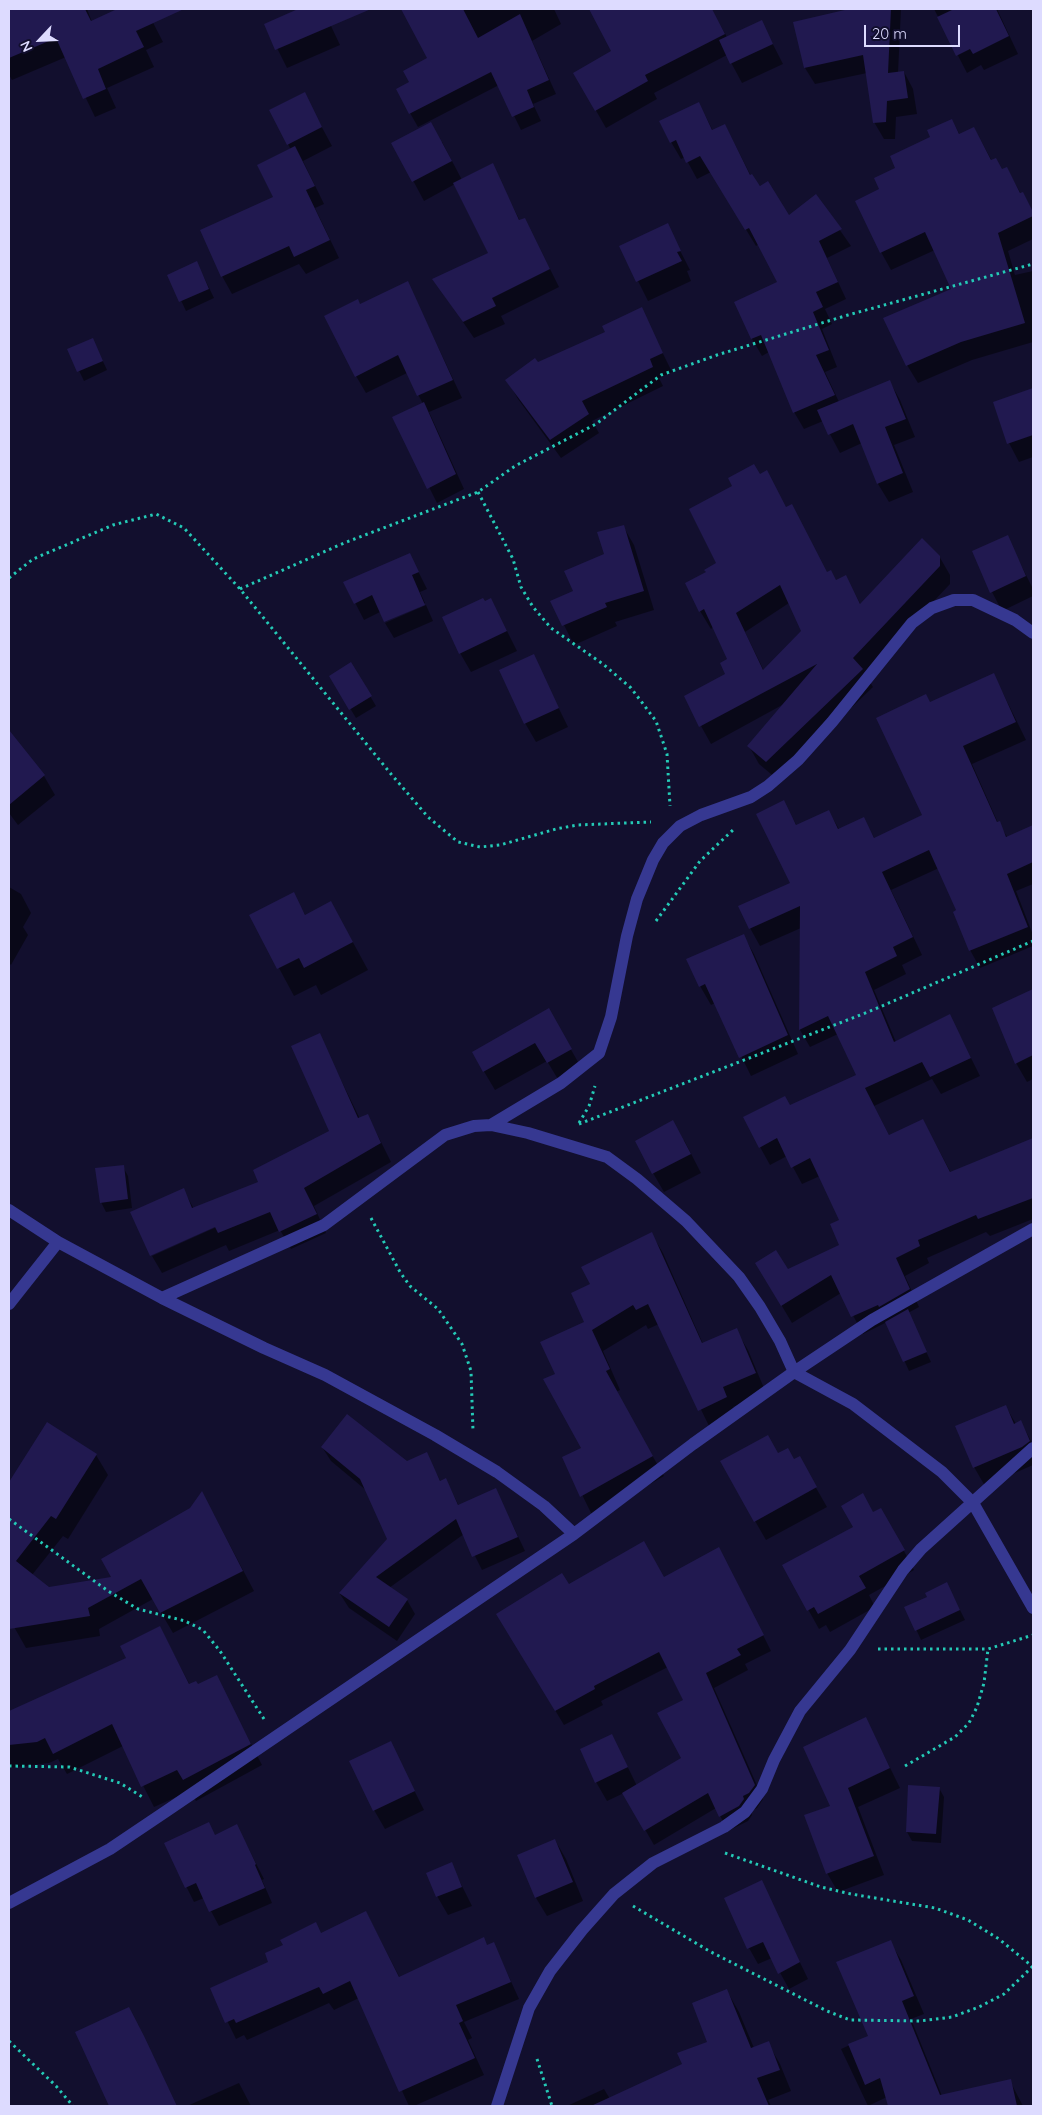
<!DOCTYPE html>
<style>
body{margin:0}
#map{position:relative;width:1042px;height:2115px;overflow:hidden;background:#120f2e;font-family:Quicksand,sans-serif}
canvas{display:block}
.frame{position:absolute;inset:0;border:10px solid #dddbff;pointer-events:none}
.north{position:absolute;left:15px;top:15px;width:50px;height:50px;-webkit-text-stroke:4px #120f2e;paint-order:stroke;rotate:245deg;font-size:14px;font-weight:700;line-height:20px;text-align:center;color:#dddbff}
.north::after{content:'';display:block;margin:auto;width:18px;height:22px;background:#dddbff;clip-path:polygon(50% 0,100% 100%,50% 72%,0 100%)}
.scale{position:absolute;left:864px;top:25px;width:96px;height:22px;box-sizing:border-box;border:2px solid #dddbff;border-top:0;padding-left:6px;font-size:15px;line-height:18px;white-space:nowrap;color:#dddbff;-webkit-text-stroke:4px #120f2e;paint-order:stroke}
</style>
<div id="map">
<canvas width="1042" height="2115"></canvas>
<div class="frame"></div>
<div class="north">N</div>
<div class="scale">20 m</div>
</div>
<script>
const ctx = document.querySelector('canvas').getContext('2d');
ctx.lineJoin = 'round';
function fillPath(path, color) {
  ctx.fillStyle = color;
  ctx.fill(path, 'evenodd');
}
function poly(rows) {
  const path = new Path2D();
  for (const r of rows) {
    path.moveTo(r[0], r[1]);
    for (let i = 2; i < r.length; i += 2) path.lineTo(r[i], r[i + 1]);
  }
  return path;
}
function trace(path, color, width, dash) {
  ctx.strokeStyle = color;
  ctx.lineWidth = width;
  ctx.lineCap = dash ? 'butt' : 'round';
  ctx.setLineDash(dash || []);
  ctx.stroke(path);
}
fillPath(poly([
 [9,9,87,9,92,22,120,9,146,9,163,42,146,50,154,67,107,88,116,108,95,117,66,57,12,80,9,75],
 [301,9,323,9,340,45,287,68,265,24],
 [403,9,554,9,561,24,532,41,556,94,533,104,541,121,521,130,499,85,418,127,410,113,411,83,429,58],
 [591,9,644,9,655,31,711,9,727,37,761,21,783,64,742,83,727,55,654,93,657,99,606,128,575,74,613,52],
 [855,9,901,9,898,73,904,72,913,89,917,114,896,117,895,139,884,139,874,122,867,73,815,84,805,68,794,23],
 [934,9,997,9,1018,54,984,70,981,65,967,73],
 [304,94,332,146,303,161,324,204,315,208,339,258,306,274,299,264,232,294,222,276,275,198,291,150,288,144],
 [699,103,713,131,725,125,751,176,789,217,816,196,851,246,827,258,846,299,825,309,832,324,822,329,837,367,825,372,839,402,890,382,900,400,915,437,894,445,913,492,889,502,878,484,862,443,840,453,823,421,804,429,794,412,769,352,762,356,752,339,735,303,778,283,759,244,756,246,711,172,697,179,685,157,681,159,671,142],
 [952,120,960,135,974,128,992,161,1002,171,1007,169,1033,215,1033,239,1008,251,1015,275,1033,271,1033,342,972,360,918,383,907,365,953,290,935,250,891,270,881,252,881,190,897,168],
 [442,142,462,180,492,165,520,221,524,219,534,237,559,287,501,316,505,324,474,338,434,280,489,254,455,184,424,201,393,143],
 [667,225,690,270,687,271,691,281,648,301,621,247],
 [197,263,214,298,186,311,169,275],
 [408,283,462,398,429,412,464,489,437,503,394,417,423,404,407,373,366,393,356,376,360,305],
 [641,309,672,372,659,378,663,386,592,421,599,433,561,458,518,399,507,380,538,364,606,333],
 [93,340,107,370,84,381,69,350],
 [1033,390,1033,457,1019,462,1009,443,995,403],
 [760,476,787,509,827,573,836,581,846,577,861,605,939,556,950,575,950,584,865,674,873,687,777,779,759,764,749,746,784,704,711,744,701,726,727,675,728,660,713,627,711,629,700,611,708,573,718,563],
 [789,603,803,632,764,671,745,632],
 [623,526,634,545,654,610,615,622,617,626,574,645,552,601,575,592,605,555],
 [1007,537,1033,589,1033,596,1002,611,992,592],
 [410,555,427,589,420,592,425,603,384,621,380,612,364,620,345,583],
 [491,599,517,651,471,672,460,653],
 [426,605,433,621,394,638,385,623],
 [533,656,568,727,536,742,525,723],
 [351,664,376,706,356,718,331,677],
 [994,675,1026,740,972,764,998,823,1008,838,1033,826,1033,884,1016,891,1033,935,1033,946,980,968,970,950,958,911,939,868,891,890,922,955,902,965,906,974,874,990,896,1042,950,1016,980,1076,941,1094,932,1079,874,1106,890,1137,923,1120,951,1173,1033,1139,1033,1219,990,1236,986,1232,927,1258,929,1263,905,1276,919,1307,908,1313,931,1362,909,1371,887,1322,863,1334,841,1293,792,1323,767,1281,841,1245,841,1220,820,1176,802,1184,787,1156,770,1165,760,1147,790,1106,858,1076,838,1034,810,1047,800,1030,801,928,760,946,750,928,791,884,793,819,797,826,829,812,839,829,863,818,875,839,923,815,930,704],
 [9,732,44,776,55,795,18,825,9,813],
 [9,887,21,894,31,913,23,927,28,935,11,965,9,963],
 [293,894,306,916,331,902,368,970,321,995,316,985,294,996,251,916],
 [743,935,754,954,798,1054,751,1076,715,1003,711,1005,700,986],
 [1033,991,1033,1079,1027,1082,1016,1063,994,1009],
 [548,1009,582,1069,559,1081,547,1061,495,1090,473,1053],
 [319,1035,360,1119,368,1116,391,1162,314,1206,326,1233,291,1249,280,1230,229,1251,226,1245,162,1273,152,1256,221,1225,220,1223,151,1254,183,1189,194,1209,260,1183,331,1132],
 [684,1140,701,1173,664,1192,653,1173],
 [123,1167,128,1176,132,1208,106,1212,101,1202],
 [651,1233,663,1253,703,1344,736,1330,748,1350,766,1393,733,1407,738,1418,711,1430,659,1324,648,1329,646,1325,603,1351,620,1390,616,1392,664,1476,593,1517,564,1458,583,1449,556,1375,586,1322,592,1285],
 [1006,1407,1016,1424,1021,1422,1031,1441,1033,1465,985,1486,974,1467],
 [47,1424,96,1455,108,1475,68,1539,63,1536,32,1575,49,1588,113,1578,213,1513,254,1591,173,1633,153,1599,99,1629,100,1636,26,1648,9,1618,9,1507,14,1500,9,1490,9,1485],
 [322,1447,407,1463,426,1454,441,1482,446,1480,459,1506,496,1490,525,1551,482,1570,464,1534,389,1588,407,1600,415,1614,397,1641,349,1608,340,1594,388,1539,367,1491,331,1461],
 [778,1455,794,1461,799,1458,827,1507,766,1540,721,1462],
 [873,1514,892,1528,914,1570,869,1595,875,1607,830,1632,826,1625,819,1629,784,1566,854,1527],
 [727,1563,771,1651,745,1664,748,1670,714,1688,763,1799,757,1808,751,1811,752,1815,748,1821,728,1831,716,1808,654,1845,624,1793,607,1801,596,1782,612,1735,637,1786,682,1758,685,1700,668,1667,601,1701,603,1705,564,1725,506,1629,569,1586,664,1579],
 [947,1584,965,1620,921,1640,906,1607,929,1598],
 [160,1628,190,1685,197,1686,216,1676,262,1765,196,1801,190,1791,154,1807,123,1746,67,1774,58,1759,49,1763,9,1768,9,1712,127,1658],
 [866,1719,900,1788,858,1807,884,1875,838,1892,827,1873,832,1806],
 [390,1742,424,1810,385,1829,374,1810],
 [939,1788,944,1797,941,1843,912,1841,907,1832],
 [237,1826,264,1879,262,1880,272,1903,219,1926,204,1898,194,1902,165,1844,215,1836],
 [555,1840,566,1859,583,1901,547,1916,536,1898,519,1855],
 [451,1864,472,1906,448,1915,437,1896],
 [761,1882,808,1979,789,1989,772,1958,758,1964,749,1948],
 [366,1912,400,1978,494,1944,519,1999,464,2022,472,2038,468,2040,484,2075,414,2106,409,2106,359,1998,334,2010,329,2003,247,2040,244,2035,236,2039,211,1988,270,1962],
 [890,1942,901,1960,924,2014,911,2019,946,2106,890,2106,887,2097,868,2106,841,2049,870,2036],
 [727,1991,739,2012,754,2048,768,2043,780,2064,791,2091,768,2100,771,2106,567,2106,604,2089,610,2099,683,2065,709,2042],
 [138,2025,177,2106,110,2106,76,2033],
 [1010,2081,1023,2106,970,2106,967,2091],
 [239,2083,251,2106,187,2106]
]), '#0007');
fillPath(poly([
 [9,9,85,9,91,21,117,9,184,9,136,31,144,47,98,69,106,89,83,99,56,38,9,58],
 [298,9,371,9,275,50,264,24],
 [401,9,463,9,478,38,520,14,549,80,527,90,534,107,512,117,491,72,409,114,396,89,409,82,403,71,427,58],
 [589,9,712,9,725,34,645,75,648,81,595,111,573,73,611,51],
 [849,9,891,9,888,73,904,71,908,98,887,101,886,122,873,123,863,55,804,68,793,22],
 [954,9,996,9,1009,36,973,54,970,49,956,56,937,17],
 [762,20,773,44,730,64,719,40],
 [305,92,322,127,287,145,269,110],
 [699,102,712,130,725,124,750,175,752,174,760,186,768,181,789,215,816,194,842,229,819,241,838,282,816,292,823,307,813,312,829,350,816,355,835,395,793,413,761,335,751,339,734,302,777,282,749,228,745,230,700,156,686,163,676,140,670,143,659,121],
 [952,119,959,134,974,127,991,160,996,158,1002,169,1007,167,1020,193,1023,192,1033,212,1033,216,998,233,1025,323,961,342,906,366,883,318,951,289,925,232,880,253,855,201,879,189,874,178,895,168,890,156,930,137,927,130],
 [431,122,452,161,412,182,391,143],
 [295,146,315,186,306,190,330,240,294,257,289,246,221,277,200,230,273,197,257,165],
 [493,163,519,220,525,218,550,269,492,298,496,306,463,322,432,279,488,253,453,183],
 [668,223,681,251,677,252,682,261,636,282,619,246],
 [197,261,209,289,179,302,167,275],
 [408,281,453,380,417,396,398,355,355,377,324,316,358,299,360,304],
 [642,307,663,353,650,359,653,367,582,401,589,414,550,440,505,380,535,358,538,362,605,332,602,326],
 [93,338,103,361,77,372,67,349],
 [890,380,906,419,885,427,903,473,877,484,853,424,828,435,817,410],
 [1033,388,1033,435,1007,444,993,402],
 [424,402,456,474,427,489,392,417],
 [754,464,760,474,767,470,786,507,792,504,827,572,831,570,836,580,846,575,860,604,922,538,940,556,940,566,853,658,863,669,766,762,747,746,817,664,699,727,684,696,725,674,720,663,727,659,704,609,699,612,685,583,706,572,704,570,716,563,689,509,732,486,728,478],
 [780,585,801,631,763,670,736,613],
 [624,525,644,591,605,603,607,607,562,626,550,601,573,591,564,571,604,554,597,532],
 [1008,535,1026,576,990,593,972,551],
 [410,553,419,572,412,575,425,605,384,622,372,595,354,604,343,582],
 [483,598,485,601,491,598,507,631,459,654,442,617],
 [534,654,559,708,524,724,499,670],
 [351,662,372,696,349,710,329,676],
 [994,673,1016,722,963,746,997,822,1000,821,1006,837,1033,825,1033,862,1007,874,1028,927,969,951,953,912,956,910,929,850,882,872,913,937,893,947,897,956,865,972,894,1042,950,1014,971,1058,930,1077,922,1062,865,1088,889,1135,923,1119,950,1172,1033,1138,1033,1198,978,1219,976,1215,918,1240,920,1246,896,1258,910,1289,879,1307,878,1305,851,1317,831,1275,781,1306,755,1263,776,1250,788,1269,839,1245,830,1224,839,1220,810,1158,791,1168,777,1138,759,1148,743,1117,785,1096,790,1105,856,1075,828,1016,799,1030,800,906,749,929,738,906,790,883,756,814,784,800,796,825,829,810,838,829,864,817,874,838,922,815,876,718,926,694,930,702],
 [9,730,45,775,9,805],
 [294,892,305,915,331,901,353,942,304,968,299,958,277,969,249,915],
 [744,934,788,1035,739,1058,705,984,699,987,686,959],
 [1033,989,1033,1055,1015,1064,992,1008],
 [549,1008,572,1049,547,1063,535,1043,483,1072,472,1052],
 [320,1033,358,1118,368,1114,381,1143,304,1188,317,1214,279,1232,270,1212,218,1233,215,1227,150,1256,130,1212,184,1188,192,1208,258,1182,253,1170,329,1131,291,1046],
 [673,1120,691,1154,652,1174,635,1141],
 [124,1165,128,1199,100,1203,95,1168],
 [652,1232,702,1343,737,1328,756,1373,723,1387,727,1397,698,1411,648,1304,636,1310,633,1305,592,1330,610,1369,606,1371,653,1456,580,1497,562,1457,581,1448,543,1379,555,1374,540,1342,584,1322,571,1293,590,1284,581,1267],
 [908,1309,927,1352,903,1362,885,1322],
 [1006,1405,1014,1424,1021,1420,1030,1441,1022,1447,973,1468,955,1426],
 [347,1414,407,1461,427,1452,440,1481,446,1478,458,1505,496,1488,518,1537,472,1557,456,1519,376,1577,408,1599,389,1627,339,1593,387,1539,360,1479,321,1447],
 [47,1422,97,1454,56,1519,51,1516,16,1561,49,1587,111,1577,101,1559,190,1508,202,1491,243,1571,160,1613,141,1579,88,1608,90,1616,9,1629,9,1482],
 [768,1435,778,1453,788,1448,794,1459,800,1456,817,1487,754,1522,720,1461],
 [863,1493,873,1512,881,1508,905,1550,859,1576,866,1588,818,1614,814,1607,807,1611,782,1565,853,1527,841,1506],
 [644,1541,664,1577,719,1547,764,1635,737,1649,741,1655,706,1673,755,1785,749,1793,743,1796,744,1799,739,1806,719,1817,708,1793,644,1831,622,1793,681,1758,657,1713,683,1700,659,1652,594,1686,595,1689,555,1711,496,1614,562,1573,569,1584],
 [947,1582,960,1610,915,1631,904,1607,927,1597,925,1593],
 [160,1626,189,1684,196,1681,198,1684,217,1675,251,1744,183,1780,177,1770,141,1787,112,1724,53,1754,45,1738,37,1742,9,1745,9,1711,126,1658,120,1646],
 [866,1717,890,1768,848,1788,874,1856,826,1874,804,1815,830,1806,803,1747],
 [612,1734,628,1767,595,1783,580,1749],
 [391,1741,415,1791,373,1811,349,1761],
 [908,1785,940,1787,936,1834,906,1832],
 [209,1822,215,1835,237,1824,256,1864,255,1865,265,1888,209,1912,196,1883,185,1888,164,1843],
 [555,1839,573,1882,535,1898,517,1855],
 [452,1862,462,1887,436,1897,426,1873],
 [762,1880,800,1962,778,1974,763,1942,747,1949,724,1898],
 [366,1911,399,1977,484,1937,487,1945,494,1942,511,1982,456,2005,463,2021,459,2023,475,2058,399,2092,350,1981,323,1994,319,1987,236,2023,234,2019,225,2023,210,1988,268,1962,265,1953,283,1945,280,1940,316,1922,321,1933],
 [891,1940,914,1996,902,2001,940,2095,1011,2079,1017,2106,888,2106,880,2078,865,2085,848,2044,868,2036,836,1962],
 [727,1989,751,2048,769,2041,780,2070,757,2078,769,2106,591,2106,682,2064,677,2053,707,2042,692,2003],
 [129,2007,144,2036,177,2106,109,2106,75,2032]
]), '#211950');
trace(poly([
 [478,492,513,559,521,587,533,607,551,628,603,664,631,688,656,721,667,754,670,806],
 [9,578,33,559,113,525,156,514,184,528,240,589,391,774,428,817,458,842,480,847,500,845,556,829,577,825,651,822],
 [240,589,344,543,478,492,515,466,596,424,661,375,717,355,848,315,1033,264],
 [656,921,700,861,734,829],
 [579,1123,589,1106,595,1086],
 [579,1124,868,1012,1033,941],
 [371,1218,400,1272,410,1286,438,1309,462,1344,471,1371,473,1431],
 [9,1519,108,1591,138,1609,185,1621,203,1630,220,1651,264,1719],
 [878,1649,988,1649,1033,1635],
 [9,1766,69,1767,120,1783,144,1798],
 [905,1766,955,1737,969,1723,977,1707,984,1683,988,1649],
 [725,1853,821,1887,851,1894,935,1908,968,1920,999,1939,1033,1967],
 [633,1906,711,1952,827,2011,850,2020,920,2021,952,2017,979,2007,1004,1994,1033,1966],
 [9,2041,56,2086,73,2106],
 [537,2059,552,2106]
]), '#24cab6', 3, [2.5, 4]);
trace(poly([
 [491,1125,561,1083,599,1053,611,1017,627,936,637,899,653,860,663,843,680,826,701,815,751,797,768,786,798,760,832,722,912,623,932,608,954,600,973,600,1015,620,1033,633],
 [9,1210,58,1242,162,1298,264,1348,325,1375,435,1435,497,1472,544,1506,574,1534],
 [162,1298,324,1225,445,1135,474,1126,491,1125,528,1133,607,1157,637,1179,686,1221,739,1277,760,1307,780,1341,794,1372,853,1404,942,1472,973,1503,1033,1608],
 [9,1304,58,1242],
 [9,1903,110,1849,165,1812,574,1534,693,1444,794,1372,872,1320,1033,1229],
 [497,2106,529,2008,550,1971,582,1930,614,1894,653,1863,724,1827,745,1812,762,1789,774,1760,800,1711,850,1650,903,1570,921,1549,1033,1448]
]), '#363891', 12);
</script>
